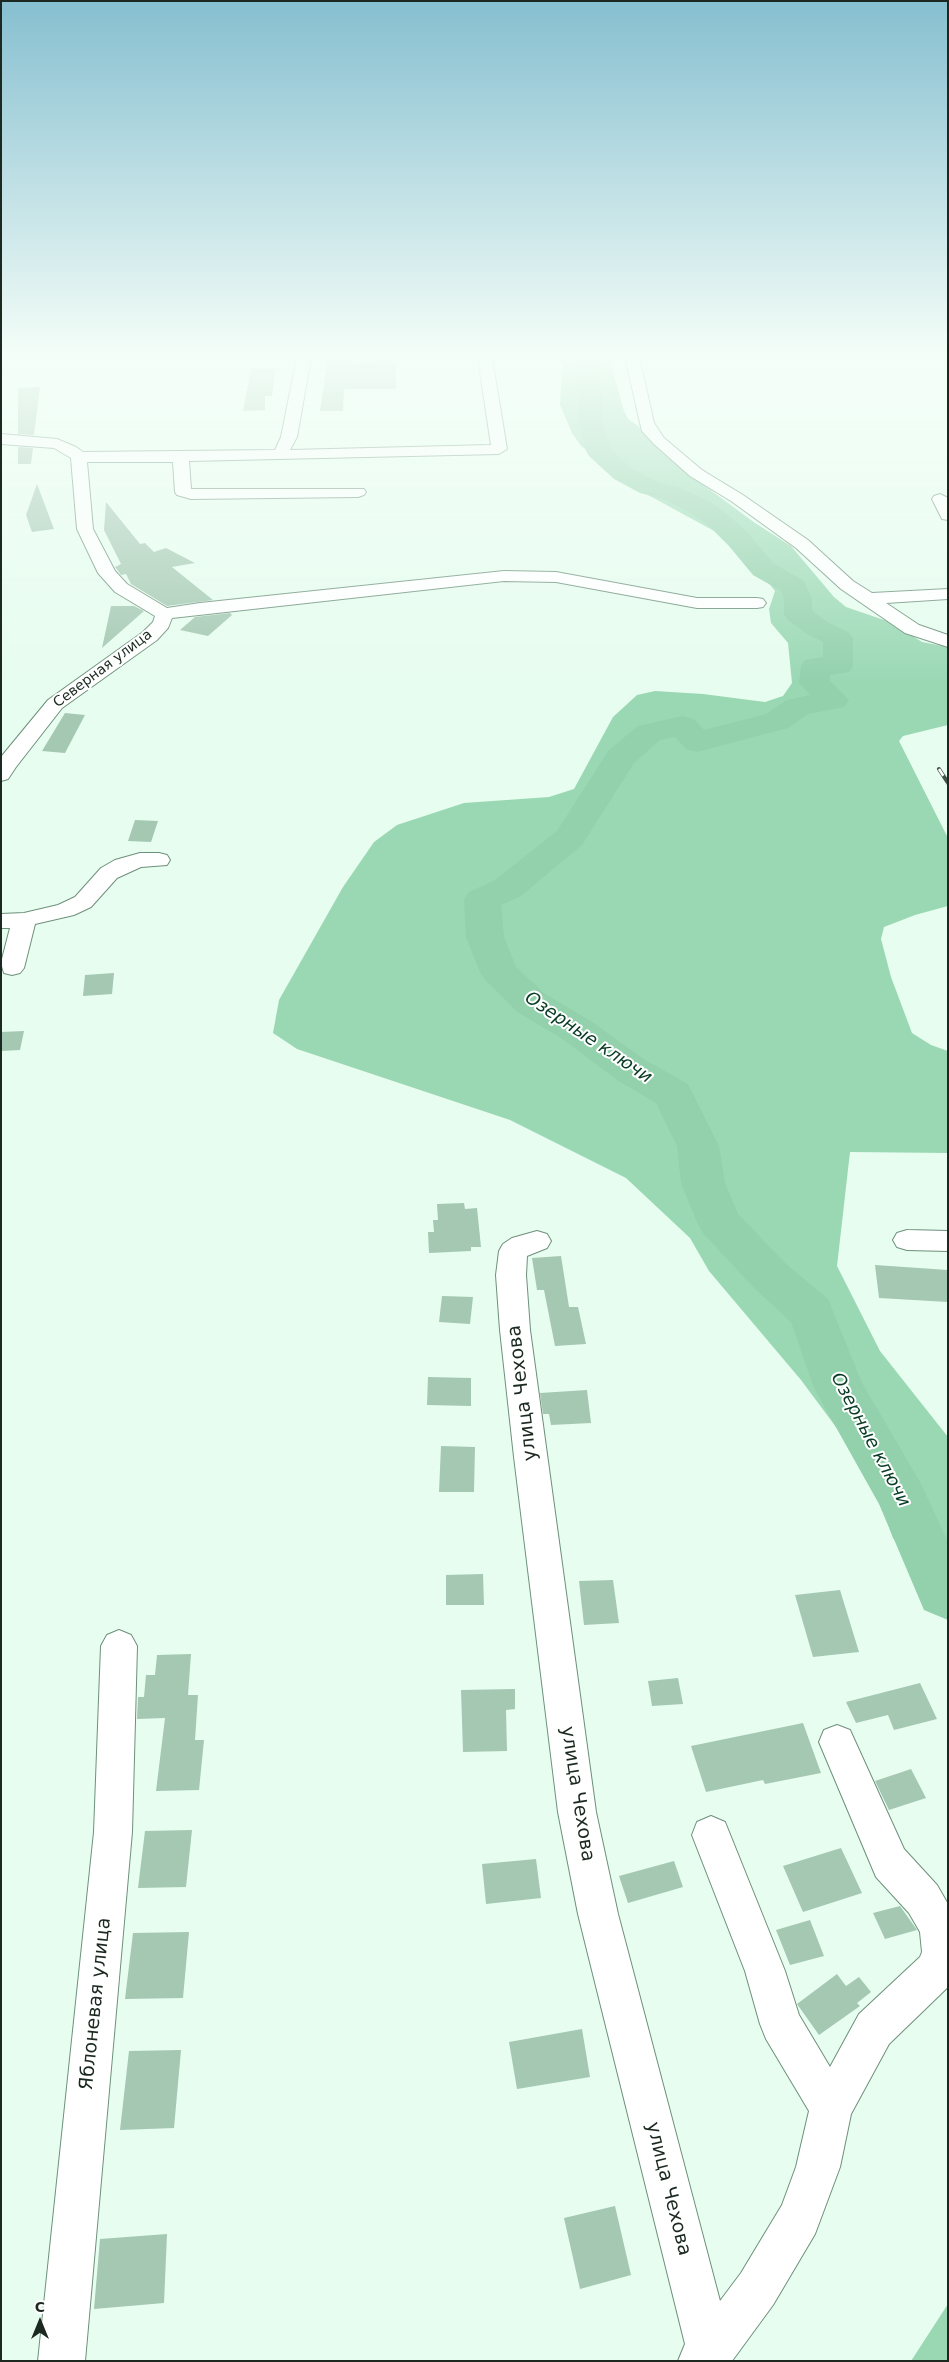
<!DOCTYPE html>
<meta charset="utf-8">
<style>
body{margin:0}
#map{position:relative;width:949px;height:2362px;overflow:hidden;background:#e7fdef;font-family:"DejaVu Sans",sans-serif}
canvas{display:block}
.frame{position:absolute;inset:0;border:2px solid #1b2920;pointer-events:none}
.north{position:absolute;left:15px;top:2297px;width:50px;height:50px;-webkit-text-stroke:4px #fff;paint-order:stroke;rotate:0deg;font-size:14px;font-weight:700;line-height:20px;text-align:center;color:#1b2920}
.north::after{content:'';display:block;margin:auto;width:18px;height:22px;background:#1b2920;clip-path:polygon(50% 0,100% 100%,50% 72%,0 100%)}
</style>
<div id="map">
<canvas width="949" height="2362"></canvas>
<div class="frame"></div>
<div class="north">С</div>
</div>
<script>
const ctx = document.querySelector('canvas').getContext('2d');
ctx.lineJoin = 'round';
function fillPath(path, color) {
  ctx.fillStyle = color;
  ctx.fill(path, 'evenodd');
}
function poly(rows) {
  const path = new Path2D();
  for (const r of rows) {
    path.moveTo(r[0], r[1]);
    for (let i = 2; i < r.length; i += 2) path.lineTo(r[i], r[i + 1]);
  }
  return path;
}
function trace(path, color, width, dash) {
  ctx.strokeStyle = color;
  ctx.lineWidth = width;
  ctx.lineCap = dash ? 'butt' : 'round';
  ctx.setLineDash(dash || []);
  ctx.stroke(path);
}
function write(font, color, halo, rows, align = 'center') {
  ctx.font = font + ' "DejaVu Sans",sans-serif';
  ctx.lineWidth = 4;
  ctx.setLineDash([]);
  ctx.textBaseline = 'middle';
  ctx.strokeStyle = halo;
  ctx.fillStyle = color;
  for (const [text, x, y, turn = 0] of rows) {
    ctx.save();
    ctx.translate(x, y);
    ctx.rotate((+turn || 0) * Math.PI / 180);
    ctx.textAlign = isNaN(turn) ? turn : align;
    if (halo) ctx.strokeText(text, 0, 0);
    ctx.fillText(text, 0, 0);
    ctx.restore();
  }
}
fillPath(poly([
 [559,352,608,352,624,411,628,419,639,427,686,472,755,523,791,546,834,597,846,607,890,622,922,642,948,647,948,725,903,736,899,741,948,838,948,906,915,915,884,927,881,939,891,977,912,1033,931,1045,948,1051,948,1153,850,1152,837,1266,880,1351,948,1437,948,1599,893,1538,868,1470,801,1380,709,1271,690,1238,626,1178,510,1120,297,1049,273,1033,279,1000,343,887,374,842,397,825,464,803,549,797,574,789,613,717,637,695,655,691,703,694,765,702,783,696,792,683,788,643,771,623,769,609,775,591,760,572,727,538,648,495,581,446,572,433,560,405,562,366],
 [948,2304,948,2361,911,2361]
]), '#9ad8b4');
fillPath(poly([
 [578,352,600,352,603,425,610,448,632,469,657,482,680,488,709,501,727,514,749,534,773,563,804,581,812,599,812,611,827,622,848,632,853,638,853,666,849,672,830,675,830,681,849,700,844,707,808,714,788,728,697,752,686,749,675,737,660,740,634,763,582,845,521,896,501,905,504,937,516,967,544,993,592,1022,645,1060,688,1084,719,1146,725,1183,738,1214,786,1264,828,1299,862,1383,920,1482,948,1542,948,1620,924,1610,879,1504,814,1388,791,1322,754,1288,703,1233,697,1222,681,1183,677,1146,656,1103,617,1080,564,1040,516,1011,485,980,480,972,466,937,464,900,469,892,495,880,557,831,609,750,638,726,683,716,694,719,704,730,766,714,787,700,810,695,799,683,801,666,805,660,823,657,823,642,807,634,788,620,784,614,784,599,781,591,753,575,729,546,709,526,691,513,663,499,640,493,614,479,589,456,586,451,579,425,578,352]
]), '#93d0ac');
fillPath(poly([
 [329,352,352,352,351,363,396,362,396,389,346,389,344,390,343,411,320,411],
 [251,369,276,369,272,396,265,396,265,410,243,411],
 [40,387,34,435,18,434,18,388],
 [18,447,33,448,31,464,18,464],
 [37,484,54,529,32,532,26,515],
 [106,502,140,544,145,543,154,552,166,548,195,563,172,567,213,600,167,606,131,584,126,574,121,575,115,567,121,564,104,530],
 [111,606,134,606,144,611,102,648],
 [230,613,232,615,208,636,180,630,195,617],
 [65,713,85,715,65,753,42,751],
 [135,820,158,821,151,842,128,841],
 [114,973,112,994,83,996,85,975],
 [24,1031,20,1050,1,1051,1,1032],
 [464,1203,465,1209,477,1208,481,1247,471,1247,471,1251,429,1253,428,1232,434,1232,433,1220,438,1220,437,1204],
 [561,1256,569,1307,578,1307,586,1344,555,1346,544,1290,537,1290,532,1258],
 [875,1265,948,1270,948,1302,879,1298],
 [442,1296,473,1297,470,1324,439,1322],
 [428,1377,471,1378,471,1406,427,1405],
 [587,1390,591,1423,551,1425,549,1414,543,1414,540,1393],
 [441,1446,475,1447,474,1492,439,1492],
 [483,1574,484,1605,446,1605,446,1575],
 [613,1580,619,1623,584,1625,579,1581],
 [840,1590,859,1652,813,1657,795,1595],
 [191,1654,188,1695,198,1695,195,1740,204,1740,199,1790,156,1791,165,1718,137,1719,138,1697,144,1697,146,1675,155,1675,157,1655],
 [678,1678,683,1704,652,1706,648,1681],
 [920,1683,937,1719,894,1730,888,1715,856,1723,846,1702],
 [515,1689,515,1709,506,1710,507,1751,463,1752,461,1690],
 [803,1723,821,1773,765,1784,763,1780,706,1792,691,1746],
 [911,1769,926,1798,889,1810,875,1781],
 [192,1830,186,1887,138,1888,145,1831],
 [841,1848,862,1893,803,1912,783,1866],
 [536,1859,541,1898,486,1904,482,1864],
 [674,1861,683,1887,628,1903,619,1876],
 [900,1906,917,1930,885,1939,873,1913],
 [810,1920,824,1956,790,1965,776,1930],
 [189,1932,183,1998,125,1999,133,1933],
 [837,1974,846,1986,859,1977,871,1992,857,2003,860,2006,819,2035,797,2004],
 [582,2029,590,2077,517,2089,509,2042],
 [181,2050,174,2128,120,2130,129,2051],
 [615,2206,631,2275,580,2289,564,2218],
 [167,2234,164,2303,94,2309,100,2239]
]), '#a4c8b2');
const minor = poly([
 [298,352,312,352,297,437,290,450,491,445,477,352,491,352,507,449,499,454,189,461,191,489,364,489,366,492,364,495,358,497,191,499,177,495,175,492,173,462,87,462,93,529,115,571,127,584,167,608,200,603,504,571,556,572,697,598,757,598,763,599,766,603,763,607,757,608,697,608,556,582,504,581,172,618,168,628,157,640,62,708,16,767,8,779,1,781,1,757,48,700,143,632,153,622,155,616,115,592,98,573,77,529,71,458,54,448,1,444,1,434,57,439,76,447,83,452,275,450,281,437,298,352],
 [624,352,638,352,654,423,664,438,702,470,743,495,808,540,853,581,872,593,948,589,948,599,886,603,919,625,948,635,948,647,905,633,841,589,796,548,731,501,690,476,654,444,642,431,640,423,624,352],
 [940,494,948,498,948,520,942,519,932,499,934,496,940,494],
 [140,853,159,853,167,855,170,860,167,865,141,867,117,878,91,907,74,915,35,924,24,968,20,973,12,975,4,973,1,963,10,928,1,928,1,914,24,913,58,905,75,897,101,868,115,860,140,853],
 [907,1230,948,1231,948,1251,907,1250,897,1247,893,1240,897,1233,907,1230],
 [537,1231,547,1234,551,1241,547,1248,527,1256,526,1275,530,1330,596,1812,618,1914,720,2301,741,2273,782,2205,796,2167,809,2111,766,2039,760,2024,745,1971,692,1835,697,1822,711,1816,725,1822,785,1971,799,2015,830,2067,859,2014,920,1957,922,1952,920,1932,909,1913,876,1877,819,1742,824,1730,837,1725,850,1730,904,1849,937,1885,948,1904,948,1987,889,2044,851,2114,840,2167,815,2234,773,2305,732,2361,678,2361,685,2344,578,1914,558,1812,514,1457,500,1330,496,1275,499,1251,503,1244,512,1238,537,1231],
 [119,1630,131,1635,137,1646,132,1832,85,2361,38,2361,94,1832,101,1646,107,1635,119,1630]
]);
trace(minor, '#6d907b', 2);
fillPath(minor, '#fff');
const rail = poly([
 [939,769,948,783]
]);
trace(rail, '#45544a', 4);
trace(rail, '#fff', 2.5, [8]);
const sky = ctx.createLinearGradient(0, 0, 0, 683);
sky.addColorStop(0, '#86bfd0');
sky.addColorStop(0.52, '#f4fef8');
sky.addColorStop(1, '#f4fef800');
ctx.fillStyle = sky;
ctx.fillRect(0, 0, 949, 683);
write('14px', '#1b2920', '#fff', [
 ["Северная улица",103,669,-37]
]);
write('italic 18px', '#093c25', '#fff', [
 ["Озерные ключи",588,1038,34],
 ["Озерные ключи",870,1440,62]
]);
write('19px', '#1b2920', '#fff', [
 ["улица Чехова",523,1393,-97],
 ["улица Чехова",577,1794,81],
 ["Яблоневая улица",96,2004,-84],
 ["улица Чехова",668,2189,76]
]);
</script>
